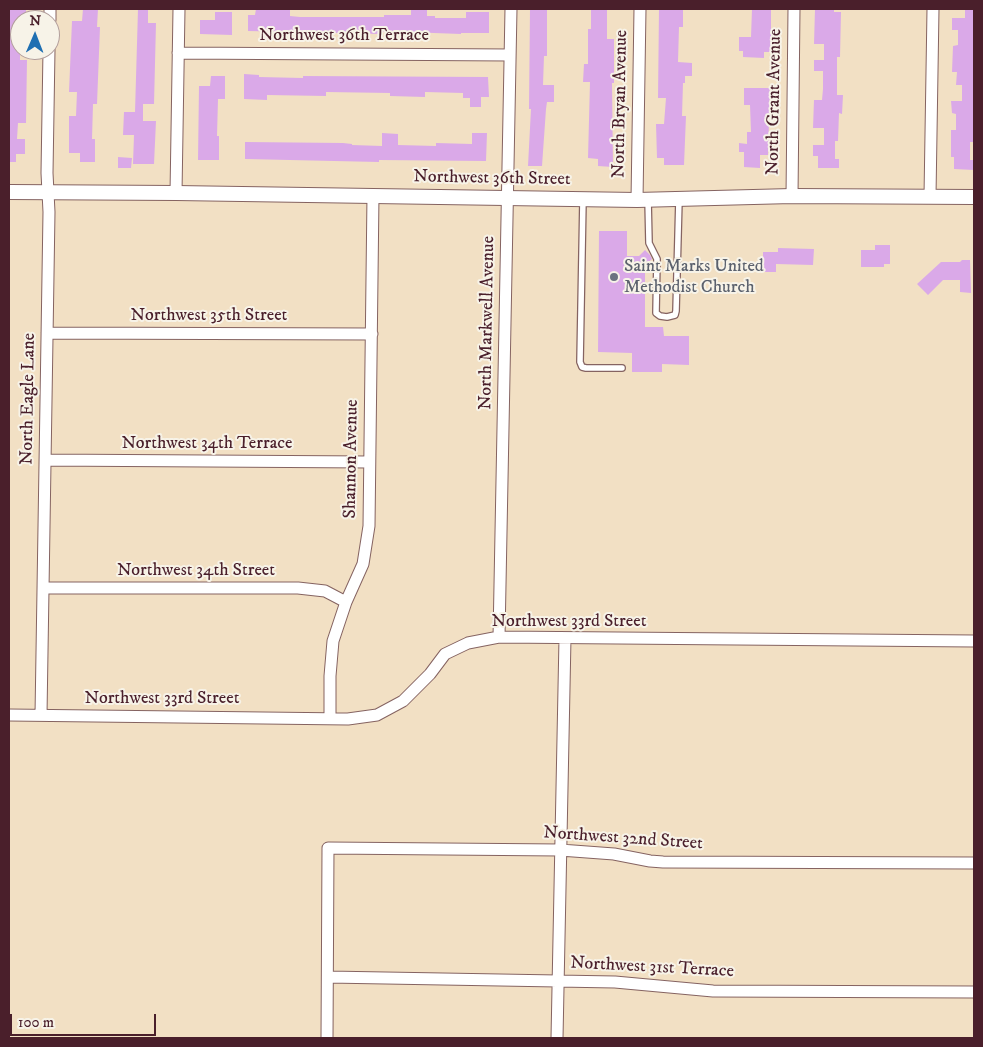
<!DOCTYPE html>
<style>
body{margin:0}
#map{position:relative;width:983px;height:1047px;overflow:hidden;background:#f2e0c4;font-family:"IM FELL DW Pica",serif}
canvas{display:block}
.frame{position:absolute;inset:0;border:10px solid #4a1f2b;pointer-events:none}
.north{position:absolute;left:10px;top:10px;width:50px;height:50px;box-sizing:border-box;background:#f7f3e8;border:1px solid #b29e9c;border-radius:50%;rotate:1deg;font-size:14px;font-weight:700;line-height:20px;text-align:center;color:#4a1f2b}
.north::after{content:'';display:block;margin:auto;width:18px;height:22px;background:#1f6fb2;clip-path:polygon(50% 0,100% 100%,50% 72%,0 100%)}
.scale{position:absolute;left:10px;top:1014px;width:146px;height:22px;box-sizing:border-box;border:2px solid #4a1f2b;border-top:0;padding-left:6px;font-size:15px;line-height:18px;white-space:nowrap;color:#4a1f2b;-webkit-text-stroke:4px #f7f3e8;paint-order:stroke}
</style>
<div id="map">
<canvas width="983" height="1047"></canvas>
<div class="frame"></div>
<div class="north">N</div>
<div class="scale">100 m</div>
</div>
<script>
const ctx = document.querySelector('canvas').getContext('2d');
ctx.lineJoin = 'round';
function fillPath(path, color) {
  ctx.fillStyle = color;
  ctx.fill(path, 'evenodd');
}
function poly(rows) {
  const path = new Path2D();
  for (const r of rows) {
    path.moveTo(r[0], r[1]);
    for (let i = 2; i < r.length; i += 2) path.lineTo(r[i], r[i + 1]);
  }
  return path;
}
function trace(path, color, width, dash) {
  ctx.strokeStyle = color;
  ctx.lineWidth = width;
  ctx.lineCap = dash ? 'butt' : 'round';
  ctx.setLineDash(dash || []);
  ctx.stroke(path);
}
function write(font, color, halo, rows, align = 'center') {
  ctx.font = font + ' "IM FELL DW Pica",serif';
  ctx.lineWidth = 4;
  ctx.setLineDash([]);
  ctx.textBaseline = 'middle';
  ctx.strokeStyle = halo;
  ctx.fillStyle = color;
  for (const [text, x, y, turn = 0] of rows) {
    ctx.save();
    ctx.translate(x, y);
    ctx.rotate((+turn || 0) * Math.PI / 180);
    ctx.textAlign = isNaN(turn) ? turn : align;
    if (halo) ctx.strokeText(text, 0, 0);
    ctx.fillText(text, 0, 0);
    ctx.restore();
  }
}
fillPath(poly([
 [9,9,26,9,26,17,20,17,20,60,27,60,26,123,18,123,17,139,25,139,25,154,16,154,16,162,9,162],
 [83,9,98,9,97,27,100,27,97,104,93,104,92,139,95,139,95,162,80,162,80,153,69,153,69,116,76,116,77,92,69,92,72,21,82,21],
 [138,9,148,9,148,23,156,23,154,104,143,104,143,121,156,121,154,164,133,164,134,135,123,135,124,112,135,112],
 [256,9,290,9,290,16,300,17,384,17,384,15,411,15,411,9,427,9,427,16,435,16,435,18,466,18,466,12,489,12,489,33,461,33,461,34,407,32,381,32,381,34,248,31,248,15,255,15],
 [530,9,547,9,547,56,544,56,543,85,554,85,554,102,547,102,546,109,542,166,528,166,531,109,529,109],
 [591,9,607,9,607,39,614,39,614,83,612,83,613,167,598,166,598,159,588,158,590,82,583,82,584,64,588,64,588,29,591,29],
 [659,9,683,9,683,27,679,27,678,62,692,63,692,76,685,76,685,83,683,83,682,116,686,116,684,165,664,165,664,158,657,158,656,124,664,124,666,98,658,98],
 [752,9,771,9,771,52,764,52,764,58,743,57,743,51,739,51,739,37,751,37],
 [815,9,834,9,834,12,841,12,840,57,837,57,837,95,843,95,842,114,839,113,838,141,835,141,835,159,839,159,839,168,818,168,818,156,813,156,813,145,824,145,824,128,813,128,814,100,822,100,823,89,823,71,814,71,814,60,824,60,824,44,814,44],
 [965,9,974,9,974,142,970,142,970,160,974,160,974,170,954,169,954,157,951,157,951,130,956,130,956,114,952,113,951,101,962,101,962,85,956,85,957,72,952,72,953,46,958,45,958,30,952,30,952,18,965,18],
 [215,12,232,12,232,35,200,34,200,20,215,20],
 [244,74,259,75,259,77,303,78,303,76,488,77,489,97,481,97,481,107,470,107,470,98,463,98,463,93,425,92,425,97,390,96,390,93,326,92,326,96,267,95,267,100,244,99],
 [211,76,225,76,225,99,218,99,217,136,219,136,219,160,198,160,199,86,210,86],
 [744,88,770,88,768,155,760,155,760,168,744,167,744,152,739,152,739,143,747,144,747,132,751,132,750,105,744,105],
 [382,133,398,134,398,145,436,146,436,143,472,144,472,133,487,133,486,161,379,160,379,162,245,159,245,142,343,143,352,144,352,145,382,146],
 [118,157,132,158,131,168,118,168],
 [599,231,627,231,627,256,639,256,645,250,650,255,652,259,645,265,645,327,663,327,664,336,689,336,689,365,662,364,662,372,632,372,632,353,598,352],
 [875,245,890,245,890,264,884,264,884,267,861,267,861,250,875,250],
 [778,248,814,249,813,265,776,264,776,272,763,272,763,252,778,252],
 [962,260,970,260,971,293,960,292,960,280,943,280,928,295,917,284,941,262,960,262]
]), '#daa9e8');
const service = poly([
 [583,199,580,362,582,367,586,368,622,368],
 [648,199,649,243,657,259,656,313,660,316,667,317,675,315,676,311,679,199]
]);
const minor = poly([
 [50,20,50,9],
 [178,53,510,55],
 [176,193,179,9],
 [792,196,794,9],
 [930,196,933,9],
 [637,200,640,9],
 [47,333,372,334],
 [45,460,369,462],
 [43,588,298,588,325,591,346,602],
 [499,637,511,9],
 [9,715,348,719,377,715,403,701,430,674,445,654,468,643,499,637,974,641],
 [41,715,49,212,47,173,49,50],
 [330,718,330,676,333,641,346,602,363,564,369,526,373,195],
 [328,977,615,982,713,991,974,992],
 [327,1038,328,848,560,850,614,854,650,861,663,862,974,863],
 [557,1038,565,638]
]);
const tertiary = poly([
 [9,192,176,193,637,200,792,196,974,197]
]);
trace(service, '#856361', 8);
trace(minor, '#856361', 13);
trace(tertiary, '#856361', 16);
trace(service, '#fff', 5.5);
trace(minor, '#fff', 11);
trace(tertiary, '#fff', 14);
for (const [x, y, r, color] of [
 [614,277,5,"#6b7280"]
]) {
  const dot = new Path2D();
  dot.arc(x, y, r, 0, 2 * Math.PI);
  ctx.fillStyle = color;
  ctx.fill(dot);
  trace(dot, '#f7f3e8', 2);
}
write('18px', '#4a1f2b', '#f7f3e8', [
 ["Northwest 36th Terrace",344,36],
 ["North Grant Avenue",775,102,-89],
 ["North Bryan Avenue",621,104,-89],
 ["Northwest 36th Street",492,179,1],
 ["Northwest 35th Street",209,316],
 ["North Markwell Avenue",488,323,-89],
 ["North Eagle Lane",29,399,-89],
 ["Northwest 34th Terrace",207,444],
 ["Shannon Avenue",352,459,-89],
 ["Northwest 34th Street",196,571],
 ["Northwest 33rd Street",569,622],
 ["Northwest 33rd Street",162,699],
 ["Northwest 32nd Street",623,839,4],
 ["Northwest 31st Terrace",652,968,3]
]);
write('18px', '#5b616d', '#f7f3e8', [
 ["Saint Marks United",624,267],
 ["Methodist Church",624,288]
], 'left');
</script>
